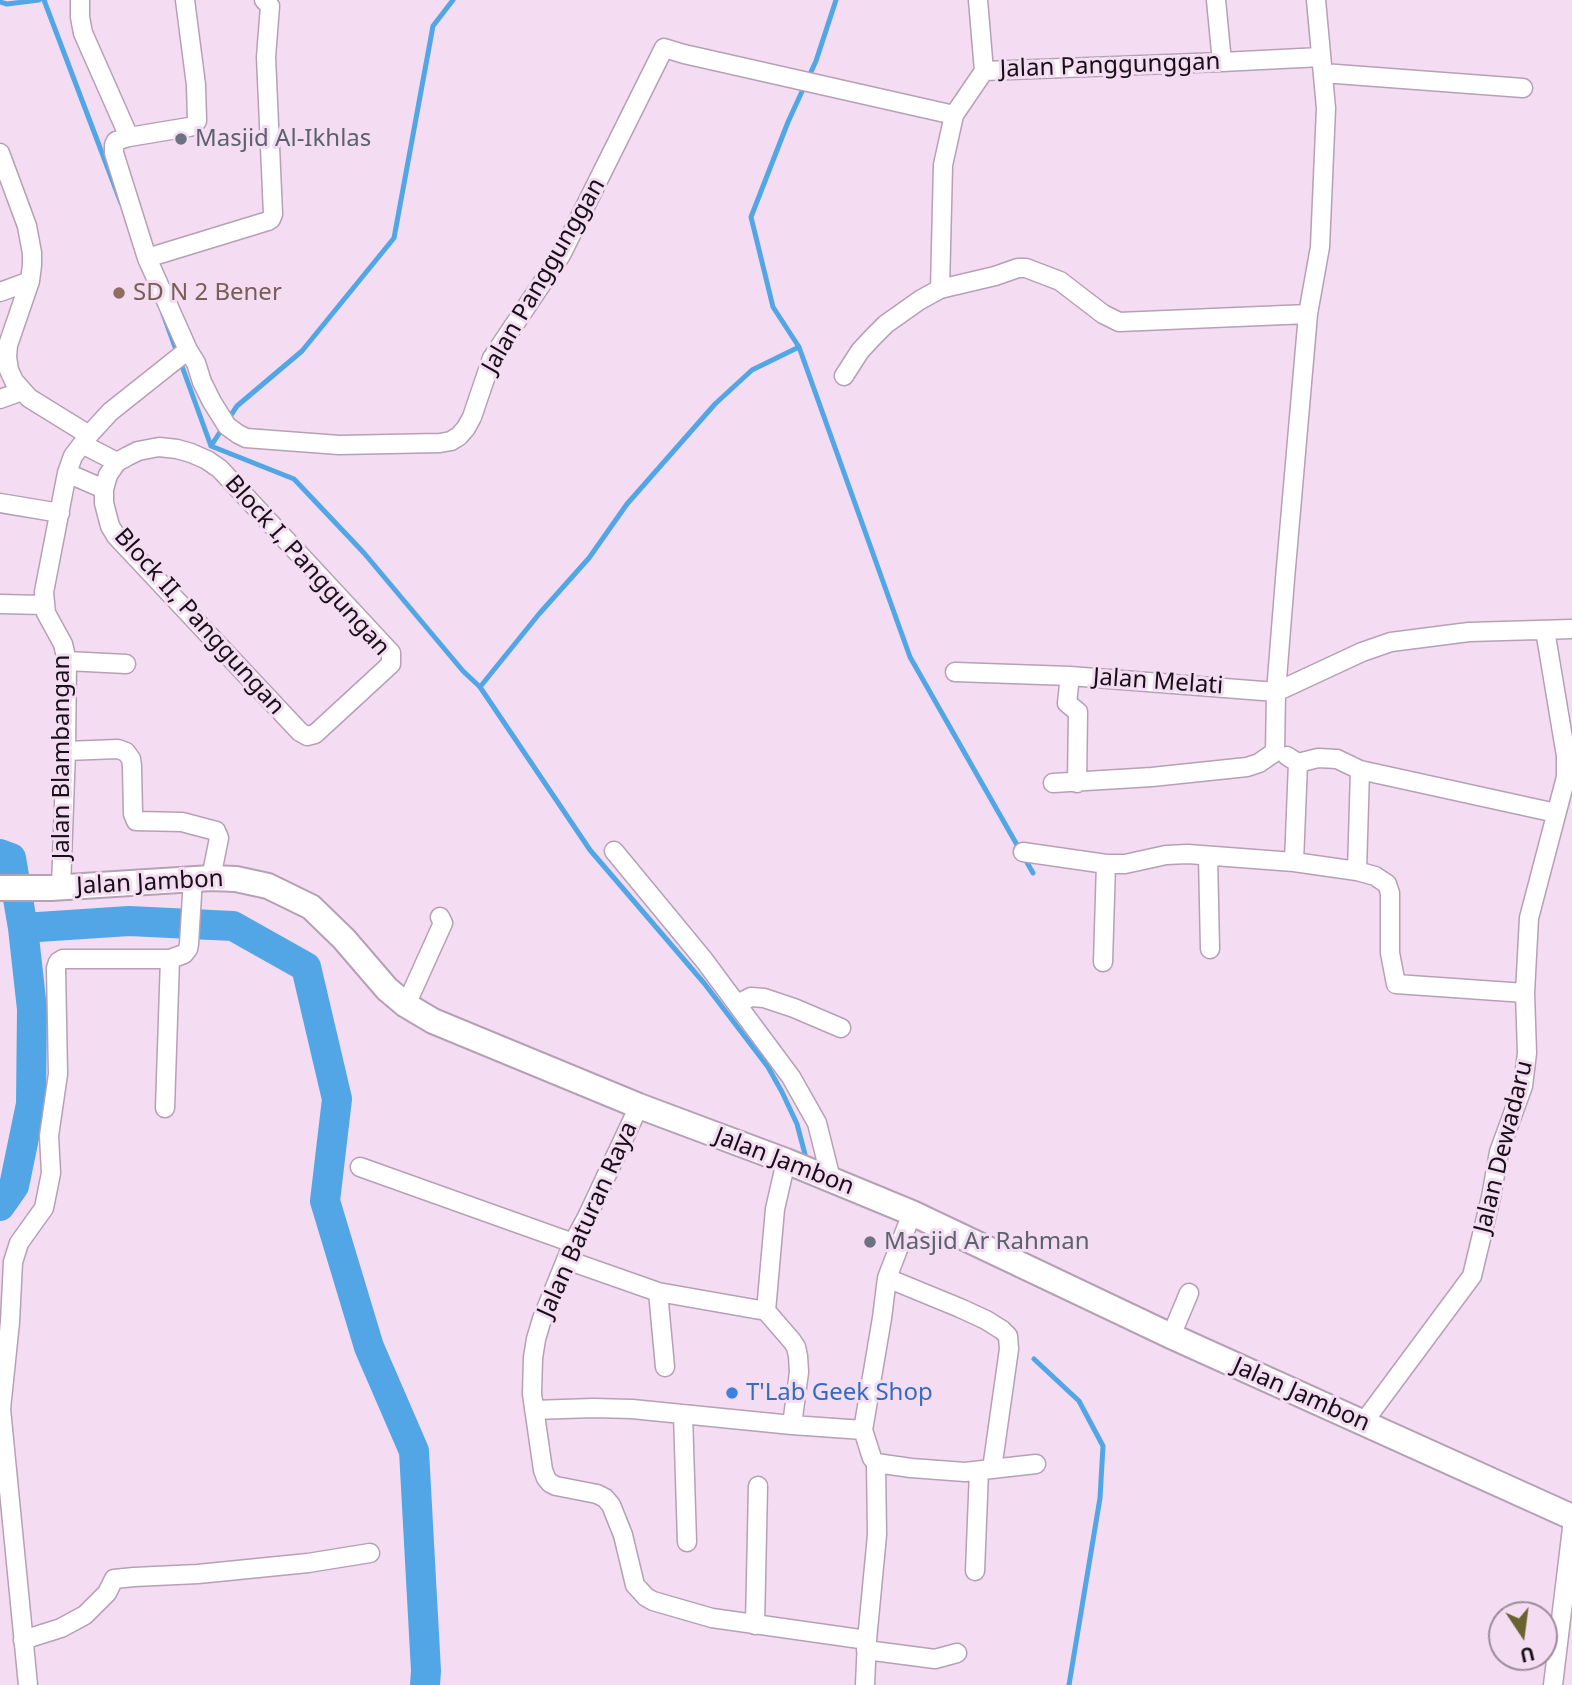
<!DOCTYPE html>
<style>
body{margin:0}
#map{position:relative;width:1572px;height:1685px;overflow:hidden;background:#f4ddf3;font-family:"Noto Sans",sans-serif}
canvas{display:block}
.north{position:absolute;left:1488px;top:1601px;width:70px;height:70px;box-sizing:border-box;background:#f4ddf3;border:2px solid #9c8b9b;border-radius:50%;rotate:167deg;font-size:19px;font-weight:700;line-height:28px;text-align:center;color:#170f17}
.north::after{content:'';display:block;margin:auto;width:24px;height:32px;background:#6b632f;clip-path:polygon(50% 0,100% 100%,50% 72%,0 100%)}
</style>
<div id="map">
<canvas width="1572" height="1685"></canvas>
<div class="north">U</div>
</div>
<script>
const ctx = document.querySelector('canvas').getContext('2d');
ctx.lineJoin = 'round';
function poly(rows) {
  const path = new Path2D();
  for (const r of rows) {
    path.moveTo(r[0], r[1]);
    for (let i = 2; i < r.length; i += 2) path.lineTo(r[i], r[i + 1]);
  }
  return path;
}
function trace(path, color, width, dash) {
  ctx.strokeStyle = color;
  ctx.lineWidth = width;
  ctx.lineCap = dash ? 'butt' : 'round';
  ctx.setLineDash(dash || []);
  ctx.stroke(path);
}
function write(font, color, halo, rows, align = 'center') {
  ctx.font = font + ' "Noto Sans",sans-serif';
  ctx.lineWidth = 6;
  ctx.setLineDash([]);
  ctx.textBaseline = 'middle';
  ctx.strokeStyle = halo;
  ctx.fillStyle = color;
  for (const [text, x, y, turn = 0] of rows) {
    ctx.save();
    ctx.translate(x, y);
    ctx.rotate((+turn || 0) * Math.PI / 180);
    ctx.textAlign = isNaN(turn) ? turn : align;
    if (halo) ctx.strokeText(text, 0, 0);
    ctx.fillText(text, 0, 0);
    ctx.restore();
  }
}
trace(poly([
 [44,0,121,203],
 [0,2,7,4,39,0],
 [163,314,211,446],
 [799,347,773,307,751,217,788,122,816,61,836,0],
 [231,415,237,406,302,351,394,238,433,26,453,0],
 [211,446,294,479,364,553,463,671,480,687,590,850,704,983,768,1067,782,1092,797,1124,807,1162],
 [211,446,220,432],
 [480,687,539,614,589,558,627,504,715,404,752,370,799,347,910,657,1033,873],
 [1034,1359,1079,1401,1103,1446,1100,1498,1069,1685]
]), '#52a6e6', 5);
trace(poly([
 [0,854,11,858,23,928,32,1009,31,1104,14,1186,0,1206],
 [23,928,129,921,233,926,306,967,337,1099,325,1201,369,1347,414,1451,426,1671,425,1685]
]), '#52a6e6', 30);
const minor = poly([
 [80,0,80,17,83,33,129,137],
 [185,0,196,85,197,121,193,126,189,127,129,137,116,141,114,145,114,153,147,258,188,350,196,363,202,382,212,402,227,426,238,434,246,438,339,445,440,443,451,441,459,436,466,428,472,417,492,358,561,255,664,48,684,54,954,115,984,71,1222,62,1321,57],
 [978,0,984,71],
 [1216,0,1222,62],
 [1323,73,1523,88],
 [0,153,27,226,32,253,32,265,30,281,8,345,7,357,9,370,14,381,29,398,89,435],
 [147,258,268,221,271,219,273,214,266,57,270,6,264,0],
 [940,289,943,165,954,115],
 [0,292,30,281],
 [844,376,860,351,873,337,886,324,920,300,940,289,995,276,1018,268,1026,268,1060,281,1103,314,1119,322,1308,314],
 [0,399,22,391],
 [82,444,117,462],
 [159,447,177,449,191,453,207,460,220,469,391,653,391,664,315,734,307,736,300,732,116,536,110,526,104,503,104,489,108,475,117,462,128,456,138,451,159,447],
 [67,473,104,489],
 [0,503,60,513],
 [0,604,44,605],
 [67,661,126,664],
 [955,672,1070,676],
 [1276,692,1362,652,1391,642,1469,632,1572,629],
 [66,751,118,749,126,752,131,759,132,766,133,814,136,821,182,822,216,831,219,838,211,878],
 [1275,752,1276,692,1285,579,1308,314,1320,247,1326,108,1316,0],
 [1287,756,1298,763,1294,862],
 [1298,763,1318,758,1337,759,1360,770,1556,813],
 [1053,783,1152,777,1247,767,1259,763,1275,752],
 [1077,783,1078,712,1067,703,1070,676,1276,692],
 [614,851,704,960,791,1077,817,1123,831,1179],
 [1023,852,1106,864,1125,864,1166,855,1188,854,1294,862,1357,871,1375,876,1387,884,1390,893,1390,953,1396,984,1525,993],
 [1208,856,1210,949],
 [1357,871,1360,770],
 [61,887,66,751,67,661,63,644,46,613,44,592,67,473,73,456,89,435,110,412,188,350],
 [1103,962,1106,864],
 [737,1004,751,997,764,998,794,1008,841,1028],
 [406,1005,443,923,440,917],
 [639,1106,587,1217,573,1243,542,1319,536,1339,533,1358,532,1394,543,1470,546,1478,550,1483,556,1486,597,1494,605,1498,611,1505,623,1535,635,1585,646,1597,653,1601,712,1618,867,1640],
 [165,1108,170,959],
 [786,1161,775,1209,766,1311,792,1341,796,1347,798,1356,799,1372,792,1425],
 [360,1167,573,1243],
 [567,1260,658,1292,766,1311],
 [887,1278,960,1308,986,1320,1002,1330,1008,1336,1009,1349,992,1469],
 [658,1292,665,1367],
 [1171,1336,1189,1293],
 [534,1410,593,1408,632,1409,792,1425,863,1430],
 [683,1414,687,1542],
 [1363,1423,1472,1276,1491,1197,1499,1152,1523,1086,1527,1053,1525,993,1529,918,1566,777,1566,756,1545,630],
 [876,1463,911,1468,965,1472,1036,1464],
 [975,1571,979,1471],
 [755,1625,758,1486],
 [23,1640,61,1628,85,1615,107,1593,114,1579,134,1577,198,1574,308,1563,370,1553],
 [866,1650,935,1659,957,1653],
 [28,1685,1,1409,10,1322,13,1262,19,1243,44,1208,51,1173,49,1136,58,1074,56,968,58,962,63,959,170,959,184,954,188,949,189,944,193,878],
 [865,1685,867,1640,877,1535,876,1463,872,1458,863,1430,882,1318,887,1278,912,1213],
 [1553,1685,1572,1528]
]);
const secondary = poly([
 [0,888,51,888,211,878,236,879,268,886,311,907,344,939,387,989,406,1005,433,1021,639,1106,786,1161,912,1213,1171,1336,1572,1517]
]);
trace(minor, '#b6a0b5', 21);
trace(secondary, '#b6a0b5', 28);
trace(minor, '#fff', 18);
trace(secondary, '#fff', 24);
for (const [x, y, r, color] of [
 [181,139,7,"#6b7280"],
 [119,293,7,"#8d6e63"],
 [870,1242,7,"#6b7280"],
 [732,1393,7,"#3f7fe0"]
]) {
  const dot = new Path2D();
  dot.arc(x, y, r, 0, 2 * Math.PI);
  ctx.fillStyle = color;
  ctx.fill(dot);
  trace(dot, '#f4ddf3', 2.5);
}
write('24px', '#170f17', '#f4ddf3', [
 ["Jalan Panggunggan",1110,66,-2],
 ["Jalan Panggunggan",544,276,-60],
 ["Block I, Panggungan",307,566,48],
 ["Block II, Panggungan",199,622,48],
 ["Jalan Melati",1158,682,4],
 ["Jalan Blambangan",62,757,-90],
 ["Jalan Jambon",150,883,-3],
 ["Jalan Dewadaru",1504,1147,-76],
 ["Jalan Jambon",784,1162,21],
 ["Jalan Baturan Raya",588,1220,-66],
 ["Jalan Jambon",1301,1395,24]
]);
write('24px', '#5b616d', '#f4ddf3', [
 ["Masjid Al-Ikhlas",195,139],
 ["Masjid Ar Rahman",884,1242]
], 'left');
write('24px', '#785e54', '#f4ddf3', [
 ["SD N 2 Bener",133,293]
], 'left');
write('24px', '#366cbe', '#f4ddf3', [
 ["T'Lab Geek Shop",746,1393]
], 'left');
</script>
